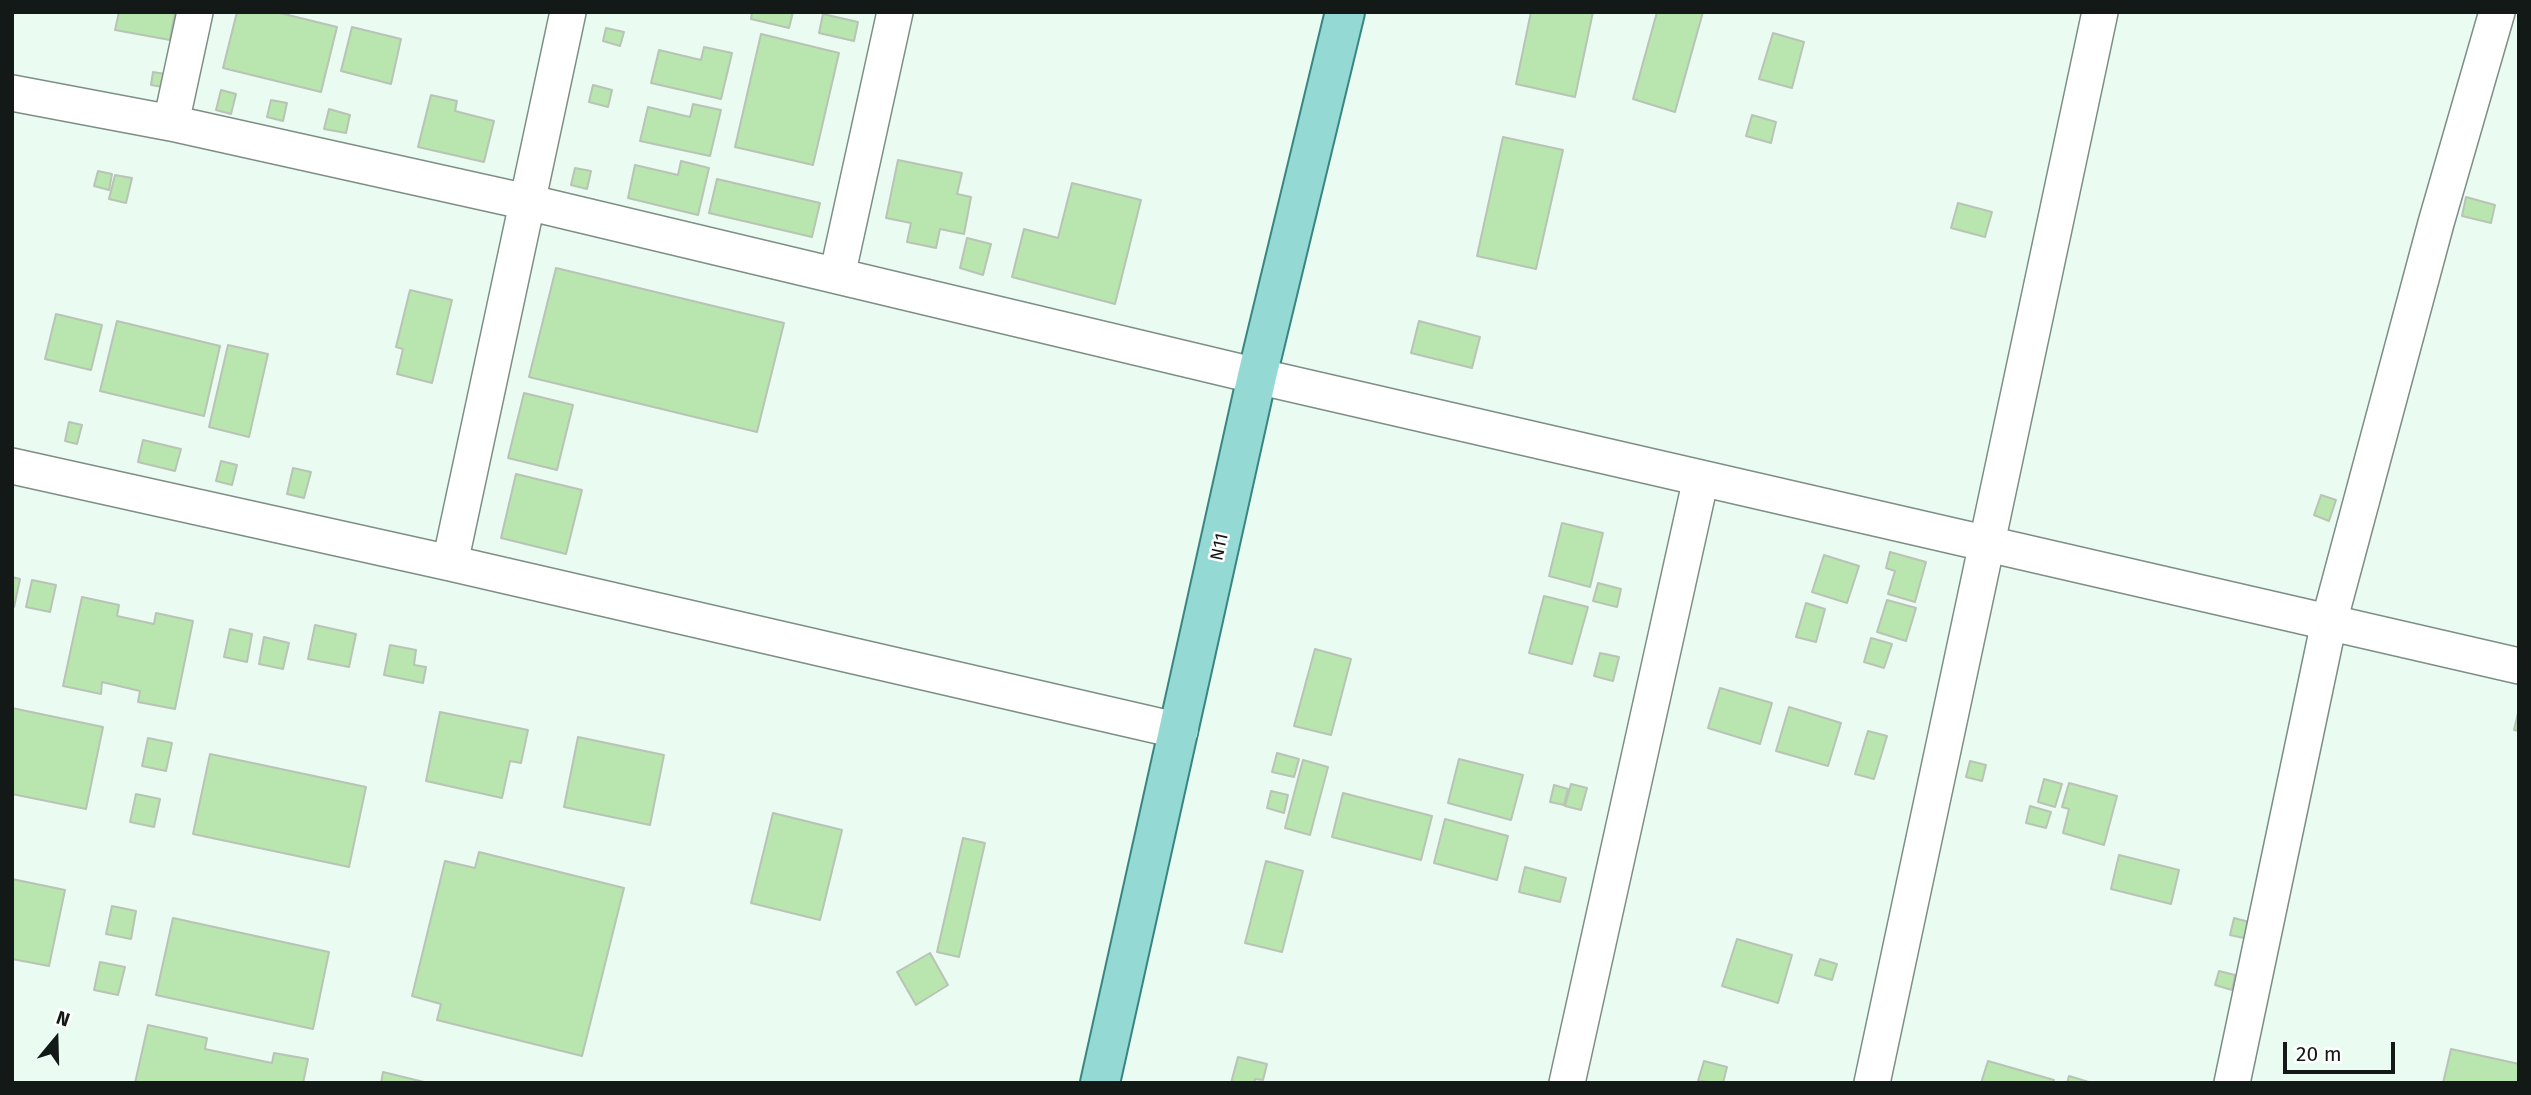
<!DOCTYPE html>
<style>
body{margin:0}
#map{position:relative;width:2531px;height:1095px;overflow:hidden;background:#eafbf2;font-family:"Fira Sans",sans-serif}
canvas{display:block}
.frame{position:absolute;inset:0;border:14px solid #131916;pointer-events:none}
.north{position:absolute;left:21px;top:1004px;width:70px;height:70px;-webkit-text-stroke:5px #fff;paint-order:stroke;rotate:19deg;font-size:19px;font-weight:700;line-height:28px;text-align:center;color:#131916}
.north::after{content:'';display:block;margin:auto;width:24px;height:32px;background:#131916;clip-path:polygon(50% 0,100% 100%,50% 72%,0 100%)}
.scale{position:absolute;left:2283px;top:1042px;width:112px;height:32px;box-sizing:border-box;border:4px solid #131916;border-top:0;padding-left:9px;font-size:21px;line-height:24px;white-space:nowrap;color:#131916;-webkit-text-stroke:5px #fff;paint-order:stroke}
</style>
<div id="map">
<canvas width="2531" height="1095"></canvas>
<div class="frame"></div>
<div class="north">N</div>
<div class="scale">20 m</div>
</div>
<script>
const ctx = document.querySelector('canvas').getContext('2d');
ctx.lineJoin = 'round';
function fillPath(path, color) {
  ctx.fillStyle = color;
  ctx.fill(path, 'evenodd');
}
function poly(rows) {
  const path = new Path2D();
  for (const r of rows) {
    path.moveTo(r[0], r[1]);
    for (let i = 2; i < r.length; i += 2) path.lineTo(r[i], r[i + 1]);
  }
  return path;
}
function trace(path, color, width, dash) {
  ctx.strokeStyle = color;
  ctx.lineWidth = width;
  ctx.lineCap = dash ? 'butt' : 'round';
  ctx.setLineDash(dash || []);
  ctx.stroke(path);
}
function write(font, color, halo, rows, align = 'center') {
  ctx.font = font + ' "Fira Sans",sans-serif';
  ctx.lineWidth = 5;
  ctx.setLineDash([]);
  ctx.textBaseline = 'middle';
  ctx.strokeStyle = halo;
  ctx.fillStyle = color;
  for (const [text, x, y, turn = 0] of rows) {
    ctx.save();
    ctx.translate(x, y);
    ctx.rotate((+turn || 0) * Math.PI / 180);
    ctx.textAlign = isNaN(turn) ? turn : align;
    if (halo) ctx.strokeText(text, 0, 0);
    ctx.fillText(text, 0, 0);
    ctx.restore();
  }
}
const building = poly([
 [119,12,175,12,170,40,115,30,119,12],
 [237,12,276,12,337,27,321,92,223,68,237,12],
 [752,12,793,12,789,28,751,19,752,12],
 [1531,12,1593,12,1575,97,1516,84,1531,12],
 [1657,12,1703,12,1675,112,1633,99,1657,12],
 [823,14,858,22,854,41,819,33,823,14],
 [352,27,401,39,391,84,341,71,352,27],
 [606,28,624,32,620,46,603,41,606,28],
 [1773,33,1804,42,1792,88,1759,79,1773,33],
 [761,34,839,53,813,165,735,147,761,34],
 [704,47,732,53,721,99,651,83,659,50,701,60,704,47],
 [153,72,165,74,163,87,151,85,153,72],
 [593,85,612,90,608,107,589,102,593,85],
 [221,90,236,94,231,114,216,110,221,90],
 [431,95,457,101,455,111,494,121,484,162,418,147,431,95],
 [271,100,287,103,283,121,267,117,271,100],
 [693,104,721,110,710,156,640,141,648,107,690,117,693,104],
 [329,109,350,115,346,133,324,129,329,109],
 [1752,115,1776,122,1771,143,1746,136,1752,115],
 [1503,137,1563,150,1536,269,1477,256,1503,137],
 [898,160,962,173,957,194,971,197,964,234,940,229,936,248,907,242,911,223,886,218,898,160],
 [681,161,709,168,698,215,628,198,635,165,678,175,681,161],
 [575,168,591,171,587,189,571,185,575,168],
 [98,171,112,174,109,190,94,186,98,171],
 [115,175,132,178,126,203,109,199,115,175],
 [717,179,820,203,812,237,709,213,717,179],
 [1072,183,1141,200,1115,304,1012,277,1024,229,1058,238,1072,183],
 [2466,197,2495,205,2491,223,2462,216,2466,197],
 [1958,203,1992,212,1985,237,1951,228,1958,203],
 [967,238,991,244,983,275,960,268,967,238],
 [556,268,784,323,757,432,529,377,556,268],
 [410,290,452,300,432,383,397,374,403,349,396,347,410,290],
 [56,314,102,325,91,370,45,359,56,314],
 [117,321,220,346,204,416,100,391,117,321],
 [1419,321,1480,337,1472,368,1411,353,1419,321],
 [228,345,268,354,249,437,209,427,228,345],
 [524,393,573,405,557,470,508,458,524,393],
 [69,422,82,425,77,444,65,441,69,422],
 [143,440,181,449,175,471,138,462,143,440],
 [221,461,237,465,232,485,216,481,221,461],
 [293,468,311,472,304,498,287,494,293,468],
 [516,474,582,490,566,554,501,538,516,474],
 [2321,495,2336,500,2329,521,2314,515,2321,495],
 [1562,523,1603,533,1590,587,1549,576,1562,523],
 [1890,552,1926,562,1915,602,1888,594,1895,571,1886,568,1890,552],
 [1824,555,1859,566,1847,603,1812,592,1824,555],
 [12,577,20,579,14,607,12,606,12,577],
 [32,580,56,585,50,612,26,607,32,580],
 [1598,583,1621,589,1617,607,1593,601,1598,583],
 [1544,596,1588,607,1572,664,1529,653,1544,596],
 [82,597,119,605,117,616,154,624,156,613,193,621,175,709,138,702,140,691,102,682,101,694,63,686,82,597],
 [1887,600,1916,608,1906,641,1877,632,1887,600],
 [1806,603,1825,609,1816,642,1796,637,1806,603],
 [315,625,356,634,349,667,308,659,315,625],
 [230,629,252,634,247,662,224,657,230,629],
 [264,637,289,643,283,669,259,664,264,637],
 [1871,638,1892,644,1884,668,1864,662,1871,638],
 [390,645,416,650,414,665,426,667,423,683,384,675,390,645],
 [1315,649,1351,659,1331,735,1294,726,1315,649],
 [1600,653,1619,657,1613,681,1594,676,1600,653],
 [1720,688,1772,703,1760,744,1708,728,1720,688],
 [1789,707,1841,723,1828,766,1776,751,1789,707],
 [12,708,103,727,86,809,12,794,12,708],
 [2519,709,2519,731,2514,730,2519,709],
 [440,712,528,730,521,763,510,761,502,798,426,781,440,712],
 [1868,731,1887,736,1874,779,1855,774,1868,731],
 [578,737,664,755,650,825,564,807,578,737],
 [148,738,172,743,166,771,142,766,148,738],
 [1277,753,1299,759,1294,777,1272,772,1277,753],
 [210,754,366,787,349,867,193,834,210,754],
 [1459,759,1523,775,1511,820,1448,803,1459,759],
 [1303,760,1328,767,1310,835,1285,828,1303,760],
 [1970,761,1986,765,1982,781,1966,777,1970,761],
 [2044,779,2062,784,2055,807,2038,802,2044,779],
 [2069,783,2117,796,2104,845,2063,833,2069,809,2062,807,2069,783],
 [1571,784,1587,788,1581,810,1565,806,1571,784],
 [1554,785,1568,789,1564,805,1550,802,1554,785],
 [1271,791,1288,795,1284,813,1267,808,1271,791],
 [1343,793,1432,816,1421,860,1332,837,1343,793],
 [136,794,160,799,154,827,130,822,136,794],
 [2030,806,2051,812,2046,828,2026,823,2030,806],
 [773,813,842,830,820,920,751,903,773,813],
 [1445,819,1508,836,1497,880,1434,863,1445,819],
 [963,838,985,843,959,957,937,952,963,838],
 [479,852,624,888,582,1056,437,1020,441,1004,412,996,445,861,475,868,479,852],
 [2119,855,2179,870,2171,904,2111,889,2119,855],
 [1266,861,1303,871,1282,952,1245,943,1266,861],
 [1525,867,1566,878,1560,902,1519,892,1525,867],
 [12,879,65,890,49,966,12,959,12,879],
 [112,906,136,911,131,939,106,934,112,906],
 [173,918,329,952,313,1029,156,995,173,918],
 [2234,918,2257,924,2253,940,2230,935,2234,918],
 [1737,939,1792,955,1778,1003,1722,986,1737,939],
 [930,953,948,985,916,1005,897,972,930,953],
 [1820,959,1837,964,1832,980,1815,975,1820,959],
 [100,962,125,967,118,995,94,990,100,962],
 [2219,971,2235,975,2232,990,2215,985,2219,971],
 [148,1025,207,1038,205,1049,272,1063,274,1053,308,1059,303,1083,135,1083,148,1025],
 [2451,1049,2519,1064,2519,1083,2443,1083,2451,1049],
 [1238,1057,1267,1064,1263,1080,1255,1079,1254,1083,1231,1083,1238,1057],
 [1704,1061,1727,1067,1723,1083,1698,1081,1704,1061],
 [1988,1061,2054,1080,2053,1083,1981,1083,1988,1061],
 [383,1072,428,1083,381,1083,383,1072],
 [2069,1076,2092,1083,2067,1083,2069,1076]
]);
fillPath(building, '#b9e5ae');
trace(building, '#b9c3b6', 2);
const minor = poly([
 [12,93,171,123,527,202,1257,376,2519,666],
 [171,123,195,12],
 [837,276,895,12],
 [12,466,450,563,1180,731],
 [450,563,568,12],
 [1567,1083,1701,478],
 [1872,1083,2100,12],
 [2232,1083,2329,622,2436,223,2497,12]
]);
const primary = poly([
 [1100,1083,1257,376,1345,12]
]);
trace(minor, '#7e8e86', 38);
trace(primary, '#398680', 42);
trace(minor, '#fff', 35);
trace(primary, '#95d9d5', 38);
write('18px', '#131916', '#fff', [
 ["N11",1220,547,-78]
]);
</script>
